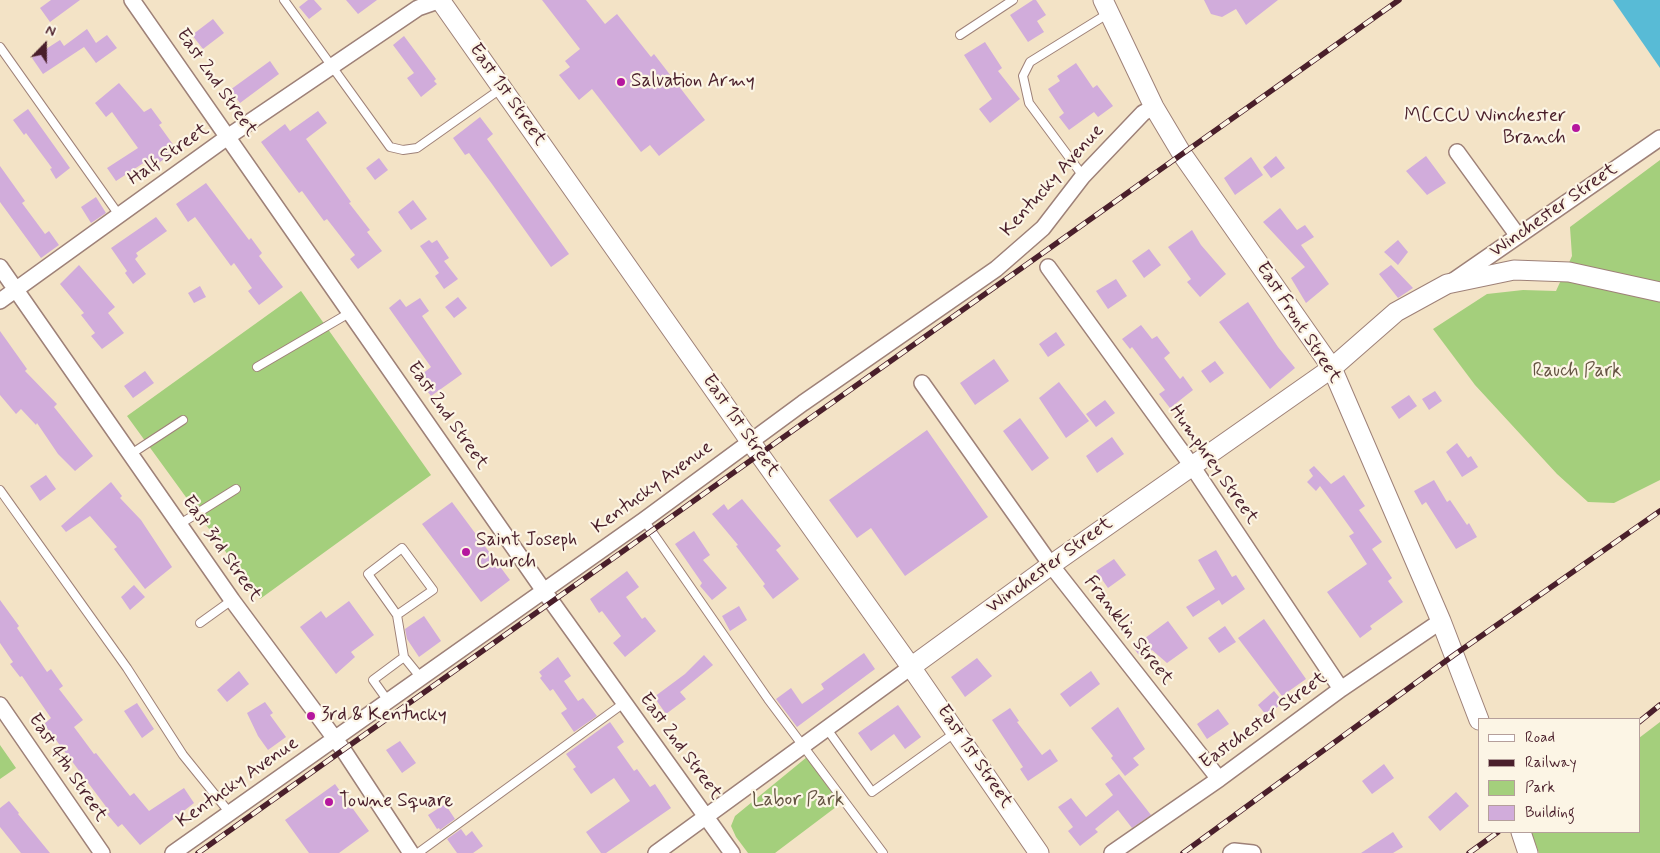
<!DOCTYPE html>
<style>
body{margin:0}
#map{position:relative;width:1660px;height:853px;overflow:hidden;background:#f3e3c6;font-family:Mynerve,sans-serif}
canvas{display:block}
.legend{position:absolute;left:1478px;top:718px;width:162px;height:115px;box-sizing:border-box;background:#fcf5e5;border:1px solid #b59f9b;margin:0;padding:6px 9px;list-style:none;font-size:15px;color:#4a1f2b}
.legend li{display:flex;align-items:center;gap:10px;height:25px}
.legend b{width:25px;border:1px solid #b59f9b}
.north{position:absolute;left:20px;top:20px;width:50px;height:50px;-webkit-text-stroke:4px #fcf5e5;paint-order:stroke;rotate:22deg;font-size:14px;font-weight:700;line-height:20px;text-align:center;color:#4a1f2b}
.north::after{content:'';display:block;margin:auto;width:18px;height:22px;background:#4a1f2b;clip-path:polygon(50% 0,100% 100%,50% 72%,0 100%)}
</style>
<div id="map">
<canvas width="1660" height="853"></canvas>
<ul class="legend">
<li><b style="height:6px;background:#fff"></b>Road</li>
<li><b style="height:6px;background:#4a1f2b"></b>Railway</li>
<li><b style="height:14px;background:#a4cf7c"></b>Park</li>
<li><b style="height:14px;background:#d1acdb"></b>Building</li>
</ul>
<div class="north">N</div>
</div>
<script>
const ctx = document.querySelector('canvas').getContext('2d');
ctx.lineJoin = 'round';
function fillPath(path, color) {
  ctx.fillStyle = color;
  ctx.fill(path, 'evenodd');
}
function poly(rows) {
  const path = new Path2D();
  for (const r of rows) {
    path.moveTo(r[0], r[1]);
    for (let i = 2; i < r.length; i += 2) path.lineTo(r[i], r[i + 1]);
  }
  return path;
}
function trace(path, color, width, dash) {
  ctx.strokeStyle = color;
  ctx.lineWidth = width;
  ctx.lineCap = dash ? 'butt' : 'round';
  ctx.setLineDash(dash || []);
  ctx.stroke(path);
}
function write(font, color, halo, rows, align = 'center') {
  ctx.font = font + ' Mynerve,sans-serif';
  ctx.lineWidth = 4.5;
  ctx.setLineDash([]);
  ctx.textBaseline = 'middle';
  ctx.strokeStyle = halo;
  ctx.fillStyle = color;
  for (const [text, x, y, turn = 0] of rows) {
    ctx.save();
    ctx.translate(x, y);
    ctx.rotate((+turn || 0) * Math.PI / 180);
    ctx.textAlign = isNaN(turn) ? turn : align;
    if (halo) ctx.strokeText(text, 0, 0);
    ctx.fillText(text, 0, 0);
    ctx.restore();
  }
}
fillPath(poly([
 [1660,160,1660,480,1614,503,1588,502,1557,474,1475,385,1433,329,1487,294,1523,290,1556,291,1572,256,1570,227],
 [301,291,431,475,260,599,127,416],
 [1660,722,1660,853,1539,853,1531,832,1639,832,1639,738],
 [0,745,16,768,0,779],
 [807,757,840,804,775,853,748,853,736,837,731,826,735,816]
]), '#a4cf7c');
fillPath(poly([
 [1613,0,1660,0,1660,68]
]), '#58bbd6');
fillPath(poly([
 [51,0,80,0,50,22,40,8],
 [308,0,314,0,322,9,309,19,299,7],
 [346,0,377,0,358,14],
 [542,0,586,0,605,24,617,14,651,57,654,54,705,120,659,156,650,145,641,152,592,89,579,100,559,75,570,67,565,61,580,49],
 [1033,0,1036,0,1046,15,1037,21,1044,32,1028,42,1010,15],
 [1204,0,1278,0,1246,25,1236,9,1222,17,1211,14],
 [213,19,224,33,203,49,192,35],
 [87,29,96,43,107,35,117,48,96,63,84,47,43,74,32,58,60,40,64,46],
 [404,36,436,79,434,81,437,84,421,97,407,78,414,73,393,45],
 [985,42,1002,68,998,71,1020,99,990,123,979,109,992,99,964,55],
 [270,61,279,74,240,103,230,90],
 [1076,63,1093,88,1097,85,1113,106,1098,117,1094,112,1069,130,1059,117,1064,113,1048,89,1060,81,1057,76],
 [119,83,144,112,151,108,162,123,159,125,177,150,150,169,145,162,116,181,107,168,138,148,112,112,106,117,95,103],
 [28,109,70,168,56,179,50,169,52,168,26,133,24,135,13,120],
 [318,111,327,123,306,139,351,202,349,203,370,230,367,232,382,251,358,269,350,259,355,255,327,219,324,221,302,191,299,193,261,142,285,124,290,131],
 [480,117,493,134,487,139,569,254,551,267,492,184,469,153,465,155,453,138],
 [1276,156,1285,168,1271,178,1263,167],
 [1426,156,1446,183,1427,195,1406,171],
 [1251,157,1263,175,1235,195,1224,178],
 [379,158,388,170,375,180,366,168],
 [0,166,25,201,22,203,45,234,49,231,59,245,41,258,0,202],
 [206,183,249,240,251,238,262,253,259,256,283,287,259,305,248,291,252,288,234,263,231,266,195,217,188,222,176,204],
 [96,197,106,213,91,223,81,207],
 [413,200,427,219,411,230,398,212],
 [1280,208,1297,230,1305,225,1314,237,1301,245,1329,284,1306,303,1291,278,1305,267,1263,222],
 [156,217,167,231,136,253,138,256,135,259,146,274,133,284,125,273,127,271,111,248],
 [1192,230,1201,245,1226,274,1200,297,1187,282,1191,279,1168,247],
 [429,240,432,243,437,240,449,258,444,261,458,279,444,289,435,276,439,273,420,246],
 [1398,240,1408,252,1398,265,1384,252],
 [1149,249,1161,265,1144,278,1132,261],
 [79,265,115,307,108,313,124,333,102,349,91,336,95,333,81,315,84,313,60,284],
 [1391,265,1413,288,1398,298,1379,274],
 [1116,279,1127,296,1108,309,1096,291],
 [200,286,206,297,194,303,188,293],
 [458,297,467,308,454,318,445,307],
 [420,298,429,311,422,316,462,374,431,396,417,378,431,367,389,308,400,299,406,307],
 [1248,302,1278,347,1295,368,1270,389,1219,322],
 [1141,325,1152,339,1157,336,1170,353,1164,358,1180,379,1183,376,1193,390,1170,408,1159,394,1165,390,1132,347,1130,349,1122,339],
 [0,331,27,369,25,371,57,404,54,407,93,456,75,471,58,454,37,423,36,425,21,409,16,414,0,395],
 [1056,332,1065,345,1048,357,1039,344],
 [994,359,1009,381,975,405,960,383],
 [1215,361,1224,373,1210,383,1201,371],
 [145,371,154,383,133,398,124,386],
 [1059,382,1089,421,1066,438,1039,398],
 [1435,391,1442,401,1429,410,1422,399],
 [1409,395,1417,406,1399,419,1391,407],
 [1105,400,1115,413,1096,427,1086,414],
 [1020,418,1049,458,1032,471,1003,431],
 [927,430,988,517,905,576,871,528,857,538,829,500],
 [1112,437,1124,454,1097,473,1086,456],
 [1457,443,1468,458,1471,456,1478,467,1462,477,1446,452],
 [1314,466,1331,484,1344,475,1365,506,1359,510,1382,542,1372,549,1392,578,1388,581,1403,602,1370,626,1372,629,1360,638,1327,592,1367,564,1349,536,1354,533,1331,501,1320,486,1316,491,1307,482,1313,476,1309,470],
 [46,475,56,489,40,501,30,486],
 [1434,480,1447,502,1450,500,1467,525,1469,523,1477,537,1456,549,1426,502,1422,505,1414,491],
 [111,482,122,496,120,498,141,520,172,567,145,589,114,549,117,547,90,516,66,532,61,526],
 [742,499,781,546,776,550,799,579,773,599,763,586,765,584,736,546,738,545,712,514,724,504,728,510],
 [452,502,510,580,481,602,422,524],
 [694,531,710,555,703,560,727,588,712,600,700,586,702,583,675,544],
 [1216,550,1232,577,1236,575,1245,589,1222,605,1219,600,1193,617,1186,607,1215,589,1198,560],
 [1114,559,1126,575,1108,588,1096,571],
 [627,571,639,587,626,597,642,619,645,617,656,631,625,657,613,643,621,636,602,611,599,613,590,599],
 [134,585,145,597,130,610,121,597],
 [0,600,19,626,17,628,47,672,51,669,63,686,59,689,83,720,74,727,94,754,96,753,130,796,134,793,149,811,184,788,194,803,140,845,122,824,118,827,107,814,110,812,44,724,51,718,22,676,20,677,10,664,13,662,0,643],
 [349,601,374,635,351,652,355,657,336,674,300,627,321,611,326,618],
 [739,606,747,620,730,631,722,616],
 [424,616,441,641,419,657,407,639,405,629],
 [1264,619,1306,679,1282,696,1238,638],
 [1168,621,1188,648,1167,663,1152,650,1141,658,1133,647],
 [1225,626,1236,642,1219,653,1208,638],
 [864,653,875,669,797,727,776,699,791,688,802,704,824,689,821,684],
 [704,655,713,665,680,692,686,699,666,714,654,697,685,674],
 [558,657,571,676,564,681,578,701,583,698,597,716,574,732,561,713,567,709,553,689,550,691,540,678,542,676,539,672],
 [977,658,992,676,965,697,951,677],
 [239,671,249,684,227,702,217,690],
 [1091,671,1100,684,1070,707,1060,694],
 [1274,691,1283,702,1267,716,1258,705],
 [265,702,273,713,270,715,286,737,268,750,258,736,247,713],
 [137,703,154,729,142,738,124,711],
 [898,705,921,737,905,749,894,734,871,751,858,733],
 [1118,707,1145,749,1133,758,1139,765,1125,776,1111,758,1113,756,1091,728],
 [1010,708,1019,721,1017,722,1042,755,1050,749,1058,761,1028,781,1020,769,1023,767,992,720],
 [1218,709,1229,724,1207,739,1197,724],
 [610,722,624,742,617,747,634,771,637,769,650,787,655,784,671,808,606,853,601,853,586,832,630,801,614,778,591,794,573,769,576,767,566,754],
 [400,741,416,763,402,773,386,750],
 [1384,764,1394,778,1372,794,1362,781],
 [1119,774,1151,815,1132,828,1118,810,1095,829,1098,832,1080,846,1068,831,1073,827,1058,807,1071,798,1086,817,1113,795,1105,784],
 [335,784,369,831,339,853,309,853,285,820],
 [1456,792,1469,806,1440,831,1428,817],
 [9,801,19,813,18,814,50,853,21,853,0,827,0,808],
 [445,804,455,819,440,830,439,828,437,829,428,815],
 [461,829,466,836,472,831,483,846,473,853,457,853,447,839],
 [1393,832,1403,847,1393,853,1361,853]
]), '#d1acdb');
const service = poly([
 [284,0,390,147,403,150,417,148,502,88],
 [960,35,1013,0],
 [0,47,119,215],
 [1083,176,1029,103,1023,76,1030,62,1109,13],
 [257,367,351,312],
 [131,454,183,420],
 [0,490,127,668,183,755,229,812],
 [644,520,768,699,883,853],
 [180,524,236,489],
 [397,615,368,574,402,548,433,590,397,615,404,657],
 [200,623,232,600],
 [388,701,373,680,404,657,421,678],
 [827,729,872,792,956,732],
 [418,853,624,703]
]);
const minor = poly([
 [132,0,544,591,732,853],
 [1457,152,1518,236],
 [0,267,232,600,344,751,411,853],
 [1048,267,1192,466,1341,689],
 [1453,281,1660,138],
 [0,301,229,136,418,8,441,0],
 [922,383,1051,565,1219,779],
 [0,705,102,853],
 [173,853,644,520,803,403,996,269,1043,228,1083,176,1143,113,1154,107],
 [656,853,911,667],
 [1112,853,1219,779,1341,689,1441,621],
 [1231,853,1234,851,1253,853]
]);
const tertiary = poly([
 [440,0,750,441,911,667,1039,853],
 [1103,0,1154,107,1182,154,1332,368,1441,621,1479,720],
 [911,667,1051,565,1332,368,1396,312,1447,284,1514,270,1569,272,1660,292],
 [1521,832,1528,853]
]);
trace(service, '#9e8178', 10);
trace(minor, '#9e8178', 18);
trace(tertiary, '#9e8178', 21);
trace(service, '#fff', 8);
trace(minor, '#fff', 15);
trace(tertiary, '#fff', 19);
const rail = poly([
 [1639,722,1660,705],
 [198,853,1399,0],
 [1183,853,1454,655,1660,511],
 [1469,853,1498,832]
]);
trace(rail, '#4a1f2b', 5.5);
trace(rail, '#fcf5e5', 4, [11]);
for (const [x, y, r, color] of [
 [621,82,5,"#b5179e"],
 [1576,128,5,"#b5179e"],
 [466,552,5,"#b5179e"],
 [311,716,5,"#b5179e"],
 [329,802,5,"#b5179e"]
]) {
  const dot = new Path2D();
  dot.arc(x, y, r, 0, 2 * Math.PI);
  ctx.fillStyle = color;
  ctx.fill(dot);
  trace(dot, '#fcf5e5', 2);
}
write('19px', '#4a1f2b', '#fcf5e5', [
 ["Salvation Army",631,82],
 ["MCCCU Winchester",1566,117,"right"],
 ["Branch",1566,139,"right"],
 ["Saint Joseph",476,541],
 ["Church",476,563],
 ["3rd & Kentucky",321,716],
 ["Towne Square",339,802]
], 'left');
write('19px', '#4a1f2b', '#fcf5e5', [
 ["East 2nd Street",216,83,55],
 ["East 1st Street",507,95,55],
 ["Half Street",169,155,-35],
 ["Kentucky Avenue",1053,181,-48],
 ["Winchester Street",1554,211,-35],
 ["East Front Street",1298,323,57],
 ["East 2nd Street",447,416,55],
 ["East 1st Street",740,426,55],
 ["Humphrey Street",1213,465,55],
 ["Kentucky Avenue",653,488,-36],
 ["East 3rd Street",221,549,55],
 ["Winchester Street",1050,566,-36],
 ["Franklin Street",1128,631,52],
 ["Eastchester Street",1264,721,-36],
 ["East 2nd Street",680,747,54],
 ["East 1st Street",974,757,56],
 ["East 4th Street",67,768,56],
 ["Kentucky Avenue",238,783,-35]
]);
write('19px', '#655443', '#fcf5e5', [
 ["Rauch Park",1577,372],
 ["Labor Park",798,801]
]);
</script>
